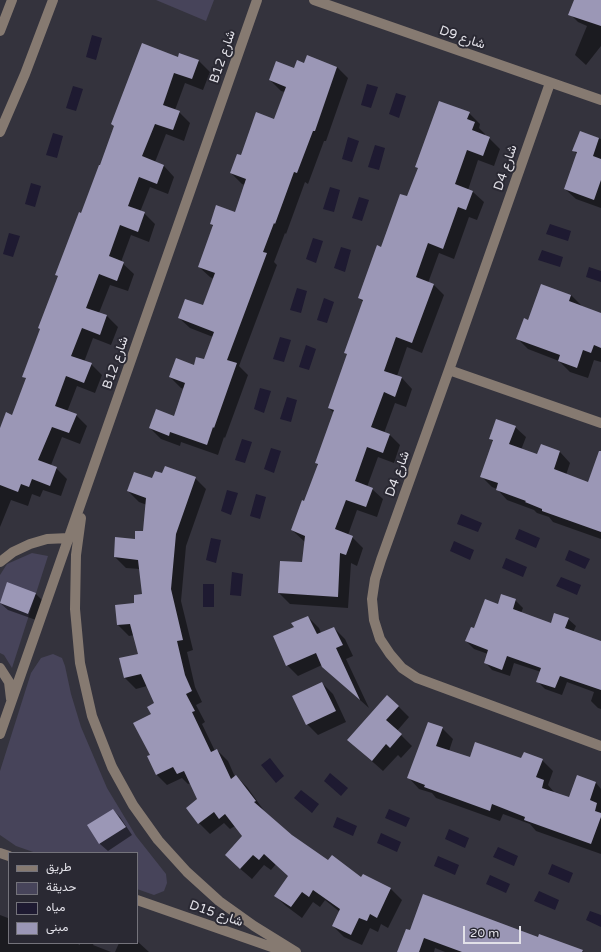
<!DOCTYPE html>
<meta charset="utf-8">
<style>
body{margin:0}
#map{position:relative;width:601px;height:952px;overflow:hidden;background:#34333d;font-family:"Varela Round",Vazirmatn,sans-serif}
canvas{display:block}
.legend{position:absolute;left:8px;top:852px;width:130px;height:92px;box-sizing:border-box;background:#2a2933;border:1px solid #74737b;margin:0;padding:5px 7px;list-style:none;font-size:12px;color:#e2e1e8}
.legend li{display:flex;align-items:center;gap:8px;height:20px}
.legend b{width:20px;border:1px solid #74737b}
.scale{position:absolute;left:463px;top:926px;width:58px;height:18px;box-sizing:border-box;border:2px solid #e2e1e8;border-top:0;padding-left:5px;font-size:12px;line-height:14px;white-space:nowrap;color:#e2e1e8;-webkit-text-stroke:3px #2a2933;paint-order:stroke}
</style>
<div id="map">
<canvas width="601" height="952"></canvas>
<ul class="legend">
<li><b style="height:5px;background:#867a71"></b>طريق</li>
<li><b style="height:11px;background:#47445a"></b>حديقة</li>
<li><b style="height:11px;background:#1e1a31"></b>مياه</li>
<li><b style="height:11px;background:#9b97b6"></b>مبنى</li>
</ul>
<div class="scale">20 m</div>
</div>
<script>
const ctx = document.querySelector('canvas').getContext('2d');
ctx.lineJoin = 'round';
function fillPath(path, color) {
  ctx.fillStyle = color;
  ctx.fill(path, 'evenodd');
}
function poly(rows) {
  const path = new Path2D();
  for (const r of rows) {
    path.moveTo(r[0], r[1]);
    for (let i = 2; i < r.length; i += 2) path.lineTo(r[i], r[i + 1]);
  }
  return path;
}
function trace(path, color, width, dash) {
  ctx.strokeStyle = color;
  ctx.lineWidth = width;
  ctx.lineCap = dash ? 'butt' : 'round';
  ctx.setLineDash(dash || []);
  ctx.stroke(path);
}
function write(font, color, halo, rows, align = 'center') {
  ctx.font = font + ' "Varela Round",Vazirmatn,sans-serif';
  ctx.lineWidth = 4;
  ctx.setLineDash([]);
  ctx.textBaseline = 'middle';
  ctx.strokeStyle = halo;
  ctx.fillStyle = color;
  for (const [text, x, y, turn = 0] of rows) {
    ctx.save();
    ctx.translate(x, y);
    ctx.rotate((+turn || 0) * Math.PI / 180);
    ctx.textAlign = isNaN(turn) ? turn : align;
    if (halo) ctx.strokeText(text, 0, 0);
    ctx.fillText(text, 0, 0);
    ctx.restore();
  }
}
fillPath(poly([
 [156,0,214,0,206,21],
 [32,553,48,556,12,668,4,655,0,653,0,575,7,564],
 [53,654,62,658,65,666,71,694,81,727,107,788,136,836,166,874,167,883,164,891,154,895,137,889,137,853,36,853,16,846,0,835,0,771,31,673,41,658]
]), '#47445a');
fillPath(poly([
 [92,35,102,38,96,60,86,57],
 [367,84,378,87,371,108,361,105],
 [73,86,83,89,76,111,66,108],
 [396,93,406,96,399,118,389,114],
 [53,133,63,136,57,158,46,155],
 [348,137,359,141,352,162,342,159],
 [375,145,385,148,379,170,368,167],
 [31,183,41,186,35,207,25,204],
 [330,187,340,190,334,212,323,209],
 [359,197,369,200,362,221,352,218],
 [550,224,571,231,568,241,546,234],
 [9,233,20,236,13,257,3,254],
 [313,238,323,241,316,263,306,259],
 [341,247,351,250,345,272,334,268],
 [542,250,563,257,560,267,538,260],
 [589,267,601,271,601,282,586,277],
 [297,288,307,291,301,313,290,310],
 [324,298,334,302,327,323,317,320],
 [280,337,291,340,284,362,273,359],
 [306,345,316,349,309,370,299,367],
 [260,388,271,391,264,413,254,409],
 [287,397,297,400,291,422,280,419],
 [242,439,252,442,245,463,235,460],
 [271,448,281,451,274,473,264,469],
 [227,490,238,493,231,515,221,511],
 [256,494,266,497,260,519,250,516],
 [461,514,482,523,478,532,457,524],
 [519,529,540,538,536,548,515,539],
 [211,538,221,540,216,563,206,560],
 [454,541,474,550,470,560,450,551],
 [569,550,590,559,585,569,565,560],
 [506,558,527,567,523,577,502,568],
 [232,572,243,574,241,596,230,595],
 [561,577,581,585,577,595,556,586],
 [203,584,214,584,214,607,203,607],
 [270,758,284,776,276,783,261,765],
 [330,773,348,788,341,796,324,781],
 [301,790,319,804,312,813,294,798],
 [389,809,410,818,406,827,385,818],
 [337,817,357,826,353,836,333,827],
 [449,829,469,838,465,848,445,839],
 [381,833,401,842,397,852,377,843],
 [498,847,518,856,514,866,493,857],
 [438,856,459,865,455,875,434,866],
 [552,864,573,873,569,883,548,874],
 [490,875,510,884,506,893,486,884],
 [539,891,559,900,555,910,534,901],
 [590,911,601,915,601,927,586,920]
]), '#1e1a31');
fillPath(poly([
 [575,0,601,0,601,46,586,65,575,55,587,26,578,22,570,14],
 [180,54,199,61,210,72,203,90,185,83,175,110,179,112,190,123,184,141,166,134,155,162,164,166,174,177,168,194,150,187,140,212,144,213,155,224,149,242,131,235,121,262,134,274,128,291,110,285,99,313,107,316,118,327,111,345,93,338,84,362,91,364,102,375,95,393,77,386,67,412,76,415,87,426,80,444,62,437,51,465,56,468,67,479,61,496,43,490,40,497,32,494,28,506,11,500,0,527,0,451,27,380,24,376,59,277,56,275,101,166,179,58],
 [308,57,337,67,348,78,326,141,324,141,308,184,305,182,286,234,285,233,274,262,277,265,239,366,248,375,225,438,224,437,218,455,181,442,180,446,161,439,150,428,175,417,184,389,181,388,170,377,205,361,213,337,190,328,179,318,203,307,214,279,210,277,199,267,213,227,211,224,235,213,245,185,242,184,231,173,241,157,275,120,285,92,281,91,270,80,305,64],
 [469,113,480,124,479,128,485,134,484,136,489,138,500,149,494,166,478,160,468,190,473,192,484,202,477,220,469,217,454,259,439,253,428,283,433,284,444,295,422,353,407,347,397,376,402,378,412,389,406,407,395,403,384,433,389,434,400,445,394,463,378,457,367,487,372,489,383,499,377,517,357,510,348,535,352,537,363,548,357,566,351,563,348,608,290,604,279,593,303,564,305,542,292,530,305,502,318,466,316,463,334,413,329,408,348,355,345,353,363,302,359,298,381,248,408,198],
 [580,132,601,139,601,208,576,199,565,189,577,154,574,151],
 [571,295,582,306,601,314,601,362,594,360,588,378,570,372,559,361,528,349,517,338,528,321],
 [515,427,526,437,521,450,538,456,542,446,560,452,570,463,566,475,588,483,601,469,601,539,553,522,549,517,537,513,534,510,507,500,497,489,492,487,481,476,494,442,490,439],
 [163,475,195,478,206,489,186,546,181,601,193,650,187,652,195,687,202,702,196,705,205,722,202,724,215,751,217,750,228,761,235,777,236,776,247,787,265,812,292,835,328,862,362,878,363,875,391,889,402,900,388,928,381,924,378,932,370,928,362,945,344,937,333,926,340,912,325,900,320,907,313,902,302,918,286,906,275,896,289,876,276,864,271,870,264,865,252,879,237,866,243,836,235,826,230,829,224,823,210,834,199,823,198,799,191,783,188,784,182,778,167,785,156,774,151,755,152,715,156,704,147,686,136,689,125,678,120,659,139,654,134,635,129,636,118,625,143,595,140,569,126,568,115,557,144,532,147,505,139,502,128,491],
 [36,594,43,601,36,620,8,610,0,603],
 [515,600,523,608,521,613,551,624,568,619,576,626,573,632,601,642,601,709,598,708,591,701,594,692,567,682,562,695,545,689,537,681,541,672,514,663,510,676,492,670,485,662,488,654,474,649,466,641,475,629,498,605],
 [308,617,319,628,321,633,334,628,345,639,353,656,346,659,369,708,334,677,322,665,298,676,287,665,295,628],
 [322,683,333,694,346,722,318,735,307,724],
 [398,706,409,717,397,731,412,746,401,758,398,755,383,771,348,740],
 [442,728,453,739,449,751,471,758,542,760,553,771,548,785,554,792,554,793,570,798,596,783,601,789,601,854,536,831,530,824,503,814,500,821,436,798,432,793,419,789,409,778],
 [113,810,120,817,132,835,108,851,100,844,89,826],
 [0,915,8,918,9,915,9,943,78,943,78,944,80,945,80,943,94,943,93,945,111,952,0,952],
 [406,930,539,938,540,935,584,952,445,952,435,948,434,952,403,952],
 [137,941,149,952,115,952,119,943,137,943]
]), '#0007');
fillPath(poly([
 [574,0,601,0,601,26,568,15],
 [142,43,178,57,179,53,199,60,192,79,174,73,163,105,180,111,173,130,155,124,142,156,164,165,157,184,139,177,128,206,145,212,138,232,120,225,109,256,124,262,117,281,99,274,86,308,107,315,100,335,82,328,71,356,92,363,84,383,66,376,55,406,77,414,69,433,52,427,38,460,57,467,50,486,32,479,29,487,21,484,18,492,0,485,0,428,6,412,12,415,26,378,22,377,40,329,38,328,58,276,55,275,79,212,81,213,99,165,100,165,114,126,111,124],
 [307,55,337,67,315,131,313,131,297,173,294,172,275,224,274,223,263,252,267,253,227,360,237,363,214,428,213,427,207,445,170,432,169,436,149,428,156,409,174,416,185,383,169,377,176,358,194,365,196,357,204,359,214,332,178,318,185,299,203,305,215,273,198,267,213,225,210,224,216,205,235,212,246,179,230,173,237,154,241,155,256,112,274,119,286,87,269,80,276,61,294,68,297,60,304,63],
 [439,101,470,112,467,119,475,122,472,130,490,137,483,156,467,150,455,184,473,191,466,210,458,207,443,249,428,243,416,277,434,284,412,343,396,337,384,371,402,377,395,397,384,392,371,427,390,434,383,453,367,447,355,481,373,488,366,507,346,500,335,529,353,536,346,555,340,553,338,597,278,593,280,561,302,562,305,536,291,530,302,500,304,501,318,464,315,463,334,410,328,408,347,354,344,353,363,300,358,298,377,245,381,247,400,194,407,196,418,168,415,167],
 [580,131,599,138,593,156,601,159,601,180,594,200,564,189,577,152,572,151],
 [541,284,571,295,569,301,601,313,601,348,594,345,591,353,583,350,577,368,558,361,560,355,516,339,524,318,528,320],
 [496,419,516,426,509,444,537,454,541,444,560,451,554,469,588,482,599,451,601,451,601,532,542,511,542,509,525,502,526,501,496,490,498,483,480,477,493,440,489,439],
 [165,466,196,477,176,534,171,589,183,640,177,641,185,675,192,691,186,694,195,711,192,712,211,752,217,749,231,779,236,775,256,801,254,802,292,835,328,860,332,855,361,877,363,874,391,888,377,918,370,914,367,921,359,918,351,935,332,926,340,909,313,890,309,897,302,892,291,907,274,896,288,876,264,854,259,860,253,855,240,869,225,855,242,836,225,814,219,819,214,812,198,824,186,808,197,799,184,771,177,774,173,767,156,775,147,756,150,755,133,723,151,714,147,707,154,703,141,674,124,678,119,658,138,654,130,624,117,625,115,605,134,603,134,595,142,594,138,560,114,557,115,537,135,539,135,531,143,531,146,498,127,491,134,472,152,478,155,471,162,473],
 [7,582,36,593,28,614,0,603],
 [501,594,516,599,513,609,551,623,554,613,569,618,565,628,601,641,601,690,560,676,555,688,536,682,541,668,507,656,502,670,484,663,488,650,465,641,471,627,474,628,485,599,498,604],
 [308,616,317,634,334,627,343,645,336,648,360,700,322,667,316,653,286,666,273,636,294,627,291,623],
 [322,682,336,711,306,725,292,696],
 [387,695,399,706,386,720,402,734,390,748,386,744,372,761,347,740],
 [428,722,443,727,436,746,470,757,475,742,521,758,524,752,543,759,536,777,544,780,542,788,569,797,577,775,596,782,590,800,597,803,595,811,601,813,601,817,591,844,524,820,525,817,492,804,490,811,424,787,425,785,407,778],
 [113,809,126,827,99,844,87,825],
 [423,894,538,937,539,934,583,950,582,952,462,952,424,938,419,952,397,952,406,929,410,930]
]), '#9b97b6');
trace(poly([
 [314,0,601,100],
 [0,31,12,0],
 [550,83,449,370,381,560,375,579,372,599,374,620,380,639,390,654,402,668,417,678,601,746],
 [0,132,25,74,53,0],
 [449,370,601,423],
 [81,518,76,555,75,609,80,663,92,716,112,767,133,805,158,840,187,872,219,901,254,926,296,952],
 [0,562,13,552,30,544,47,539,69,538],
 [0,668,9,682,11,699],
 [0,734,257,0],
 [0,853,9,856],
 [137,900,286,952]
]), '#867a71', 10);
write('13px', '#e2e1e8', '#2a2933', [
 ["D9 شارع",462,38,19],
 ["B12 شارع",223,57,-71],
 ["D4 شارع",506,168,-71],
 ["B12 شارع",116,363,-71],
 ["D4 شارع",398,474,-70],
 ["D15 شارع",216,914,19]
]);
</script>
